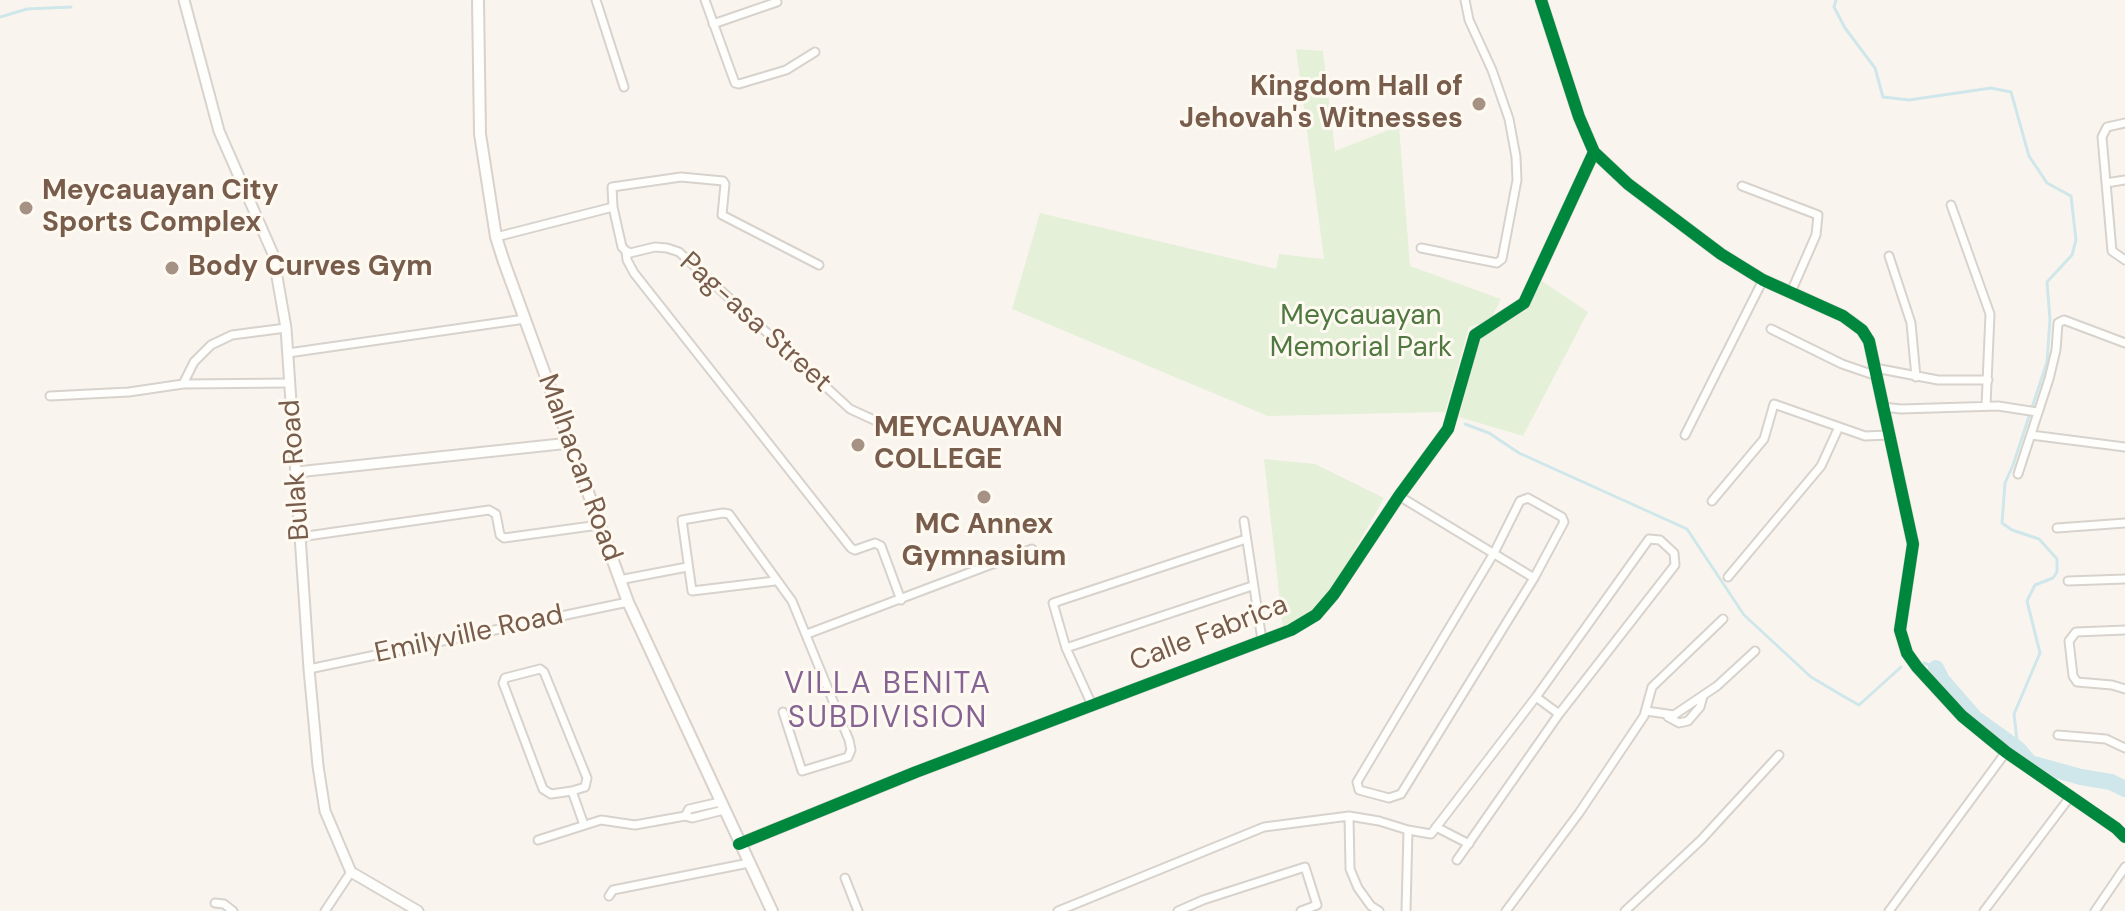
<!DOCTYPE html>
<style>
body{margin:0}
canvas{display:block;background:#f9f5ee}
</style>
<canvas width="2125" height="911"></canvas>
<script>
const ctx = document.querySelector('canvas').getContext('2d');
ctx.lineJoin = 'round';
function fillPath(path, color) {
  ctx.fillStyle = color;
  ctx.fill(path, 'evenodd');
}
function poly(rows) {
  const path = new Path2D();
  for (const r of rows) {
    path.moveTo(r[0], r[1]);
    for (let i = 2; i < r.length; i += 2) path.lineTo(r[i], r[i + 1]);
  }
  return path;
}
function trace(path, color, width, dash) {
  ctx.strokeStyle = color;
  ctx.lineWidth = width;
  ctx.lineCap = dash ? 'butt' : 'round';
  ctx.setLineDash(dash || []);
  ctx.stroke(path);
}
function write(font, color, halo, rows, align = 'center') {
  ctx.font = font + ' "DM Sans",sans-serif';
  ctx.lineWidth = 6;
  ctx.setLineDash([]);
  ctx.textBaseline = 'middle';
  ctx.strokeStyle = halo;
  ctx.fillStyle = color;
  for (const [text, x, y, turn = 0] of rows) {
    ctx.save();
    ctx.translate(x, y);
    ctx.rotate((+turn || 0) * Math.PI / 180);
    ctx.textAlign = isNaN(turn) ? turn : align;
    if (halo) ctx.strokeText(text, 0, 0);
    ctx.fillText(text, 0, 0);
    ctx.restore();
  }
}
fillPath(poly([
 [1296,49,1323,51,1335,151,1399,126,1410,266,1501,299,1490,321,1469,327,1445,412,1268,416,1012,309,1040,213,1276,269,1279,254,1324,259],
 [1542,281,1588,312,1523,436,1459,417,1480,336,1525,311],
 [1264,459,1315,464,1384,498,1332,590,1307,617,1283,629]
]), '#e5f0d9');
trace(poly([
 [1836,0,1834,7,1845,28,1875,68,1883,97,1909,100,1991,88,2011,92,2029,156,2047,183,2071,196,2076,240,2072,255,2047,282,2050,319,2047,362,2013,465,2005,483,2002,523,2012,530,2039,539,2057,559,2057,572,2053,578,2035,585,2027,601,2040,653,2014,714,2018,749],
 [0,17,27,9,71,7],
 [1465,424,1489,433,1519,453,1687,529,1744,615,1811,677,1843,696,1859,705,1901,667],
 [1924,663,1936,668]
]), '#cfe7ea', 3);
trace(poly([
 [1936,668,1942,680,1975,718,2018,749,2030,763,2081,777,2111,782,2125,789]
]), '#cfe7ea', 16);
const minor = poly([
 [596,0,624,87],
 [705,0,735,83,739,84,786,70,815,52],
 [713,24,777,2],
 [2125,123,2107,127,2102,137,2112,251,2125,260],
 [2106,183,2125,180],
 [1742,186,1818,215,1816,235,1791,292],
 [1951,205,1990,314,1986,406],
 [613,207,612,187,681,177,723,181,725,184,722,215,819,265],
 [496,237,613,207,622,247,626,251,630,253,655,247,667,248,679,252,850,409,898,431],
 [1421,248,1497,263,1502,259,1517,180,1516,157,1509,119,1492,70,1469,20,1465,0],
 [626,251,627,260,634,273,851,548,855,550,875,543,881,546,901,600],
 [1889,256,1911,323,1916,377],
 [1771,329,1842,364,1877,376],
 [288,353,525,319],
 [1875,368,1938,380,1988,380],
 [183,384,194,362,211,345,232,335,286,328],
 [50,396,129,392,183,384,290,383],
 [1882,407,1901,409,1998,406,2037,412],
 [1685,435,1763,280],
 [2031,435,2125,447],
 [2018,474,2049,379,2056,350,2058,323,2064,320,2125,343],
 [1399,496,1534,578],
 [1528,498,1562,517,1564,522,1534,578,1401,794,1389,798,1359,790,1357,782,1494,553,1520,501,1528,498],
 [1712,501,1764,439,1774,404,1865,436,1888,435],
 [1244,521,1262,640],
 [2057,528,2125,523],
 [300,537,489,510,496,514,500,535,504,538,599,525],
 [1728,577,1821,466,1838,429],
 [619,580,687,567],
 [775,581,692,591,682,520,723,513,729,514,792,601,849,740,851,750,848,757,802,771,783,712],
 [2068,581,2125,579],
 [2125,630,2076,632,2069,641,2073,676,2077,682,2112,685,2125,689],
 [807,634,1032,549],
 [1066,648,1252,586],
 [309,669,628,602],
 [540,669,544,672,587,778,585,787,572,791,551,794,543,789,503,683,505,678,540,669],
 [1536,697,1559,714],
 [1092,705,1066,648,1053,603,1246,539],
 [1646,711,1674,715,1717,686,1755,651],
 [1668,717,1679,723,1688,721,1700,707,1703,696],
 [2058,735,2106,739,2125,748],
 [572,791,584,825],
 [685,816,689,809,720,802],
 [1349,816,1350,869,1358,888,1371,906,1379,911],
 [1436,827,1469,844],
 [1408,830,1431,834,1536,697,1649,539,1660,540,1674,553,1675,565,1559,714,1457,860],
 [538,840,601,820,635,825,685,816,692,818,724,810],
 [845,878,858,911],
 [609,896,613,890,749,863],
 [215,903,224,904,233,911],
 [325,911,351,872],
 [1058,911,1264,827,1349,816,1379,821,1408,830,1406,911],
 [1178,911,1203,900,1305,867,1317,905,1301,911],
 [1506,911,1579,813,1644,716,1652,687,1723,619],
 [1625,911,1701,840,1779,755],
 [1889,911,2006,752],
 [1984,911,2070,797],
 [2095,911,2125,867]
]);
const tertiary = poly([
 [184,0,219,131,273,254,286,328,309,669,318,766,325,811,351,872,418,911],
 [1541,0,1579,117,1594,152,1628,184,1721,254,1763,280,1843,316,1862,330,1869,341,1913,544,1900,630,1907,653,1917,667,1962,716,2006,752,2116,828,2125,837],
 [297,472,570,443],
 [739,844,916,772,1291,630,1316,615,1334,594,1399,496,1448,429,1475,335,1524,303,1594,152]
]);
const secondary = poly([
 [478,0,480,134,496,237,504,262,628,602,772,911]
]);
trace(minor, '#d8d2cc', 11);
trace(tertiary, '#d8d2cc', 13);
trace(secondary, '#d9d1ca', 14);
trace(minor, '#fefefc', 7);
trace(tertiary, '#fefefc', 9);
trace(secondary, '#fefefc', 10);
trace(poly([
 [1541,0,1579,117,1594,152,1628,184,1721,254,1763,280,1843,316,1862,330,1869,341,1913,544,1900,630,1907,653,1917,667,1962,716,2006,752,2116,828,2125,837],
 [739,844,916,772,1291,630,1316,615,1334,594,1399,496,1448,429,1475,335,1524,303,1594,152]
]), '#00873e', 12);
for (const [x, y, r, color] of [
 [1479,104,8,"#a69285"],
 [26,208,8,"#a69285"],
 [172,268,8,"#a69285"],
 [858,445,8,"#a69285"],
 [984,497,8,"#a69285"]
]) {
  const dot = new Path2D();
  dot.arc(x, y, r, 0, 2 * Math.PI);
  ctx.fillStyle = color;
  ctx.fill(dot);
  trace(dot, '#fffaf1', 3);
}
write('bold 28px', '#795d4c', '#fffaf1', [
 ["Kingdom Hall of",1463,88,"right"],
 ["Jehovah's Witnesses",1463,120,"right"],
 ["Meycauayan City",42,192],
 ["Sports Complex",42,224],
 ["Body Curves Gym",188,268],
 ["MEYCAUAYAN",874,429],
 ["COLLEGE",874,461],
 ["MC Annex",984,526,"center"],
 ["Gymnasium",984,558,"center"]
], 'left');
write('28px', '#507941', '#fffaf1', [
 ["Meycauayan",1361,317],
 ["Memorial Park",1361,349]
]);
write('28px', '#795d4c', '#fffaf1', [
 ["Pag-asa Street",755,323,42],
 ["Malhacan Road",579,468,70],
 ["Bulak Road",296,470,-94],
 ["Calle Fabrica",1209,634,-21],
 ["Emilyville Road",469,635,-12]
]);
ctx.letterSpacing = '2px';
write('30px', '#856494', '#fffaf1', [
 ["VILLA BENITA",888,685],
 ["SUBDIVISION",888,719]
]);
ctx.letterSpacing = '0px';
</script>
